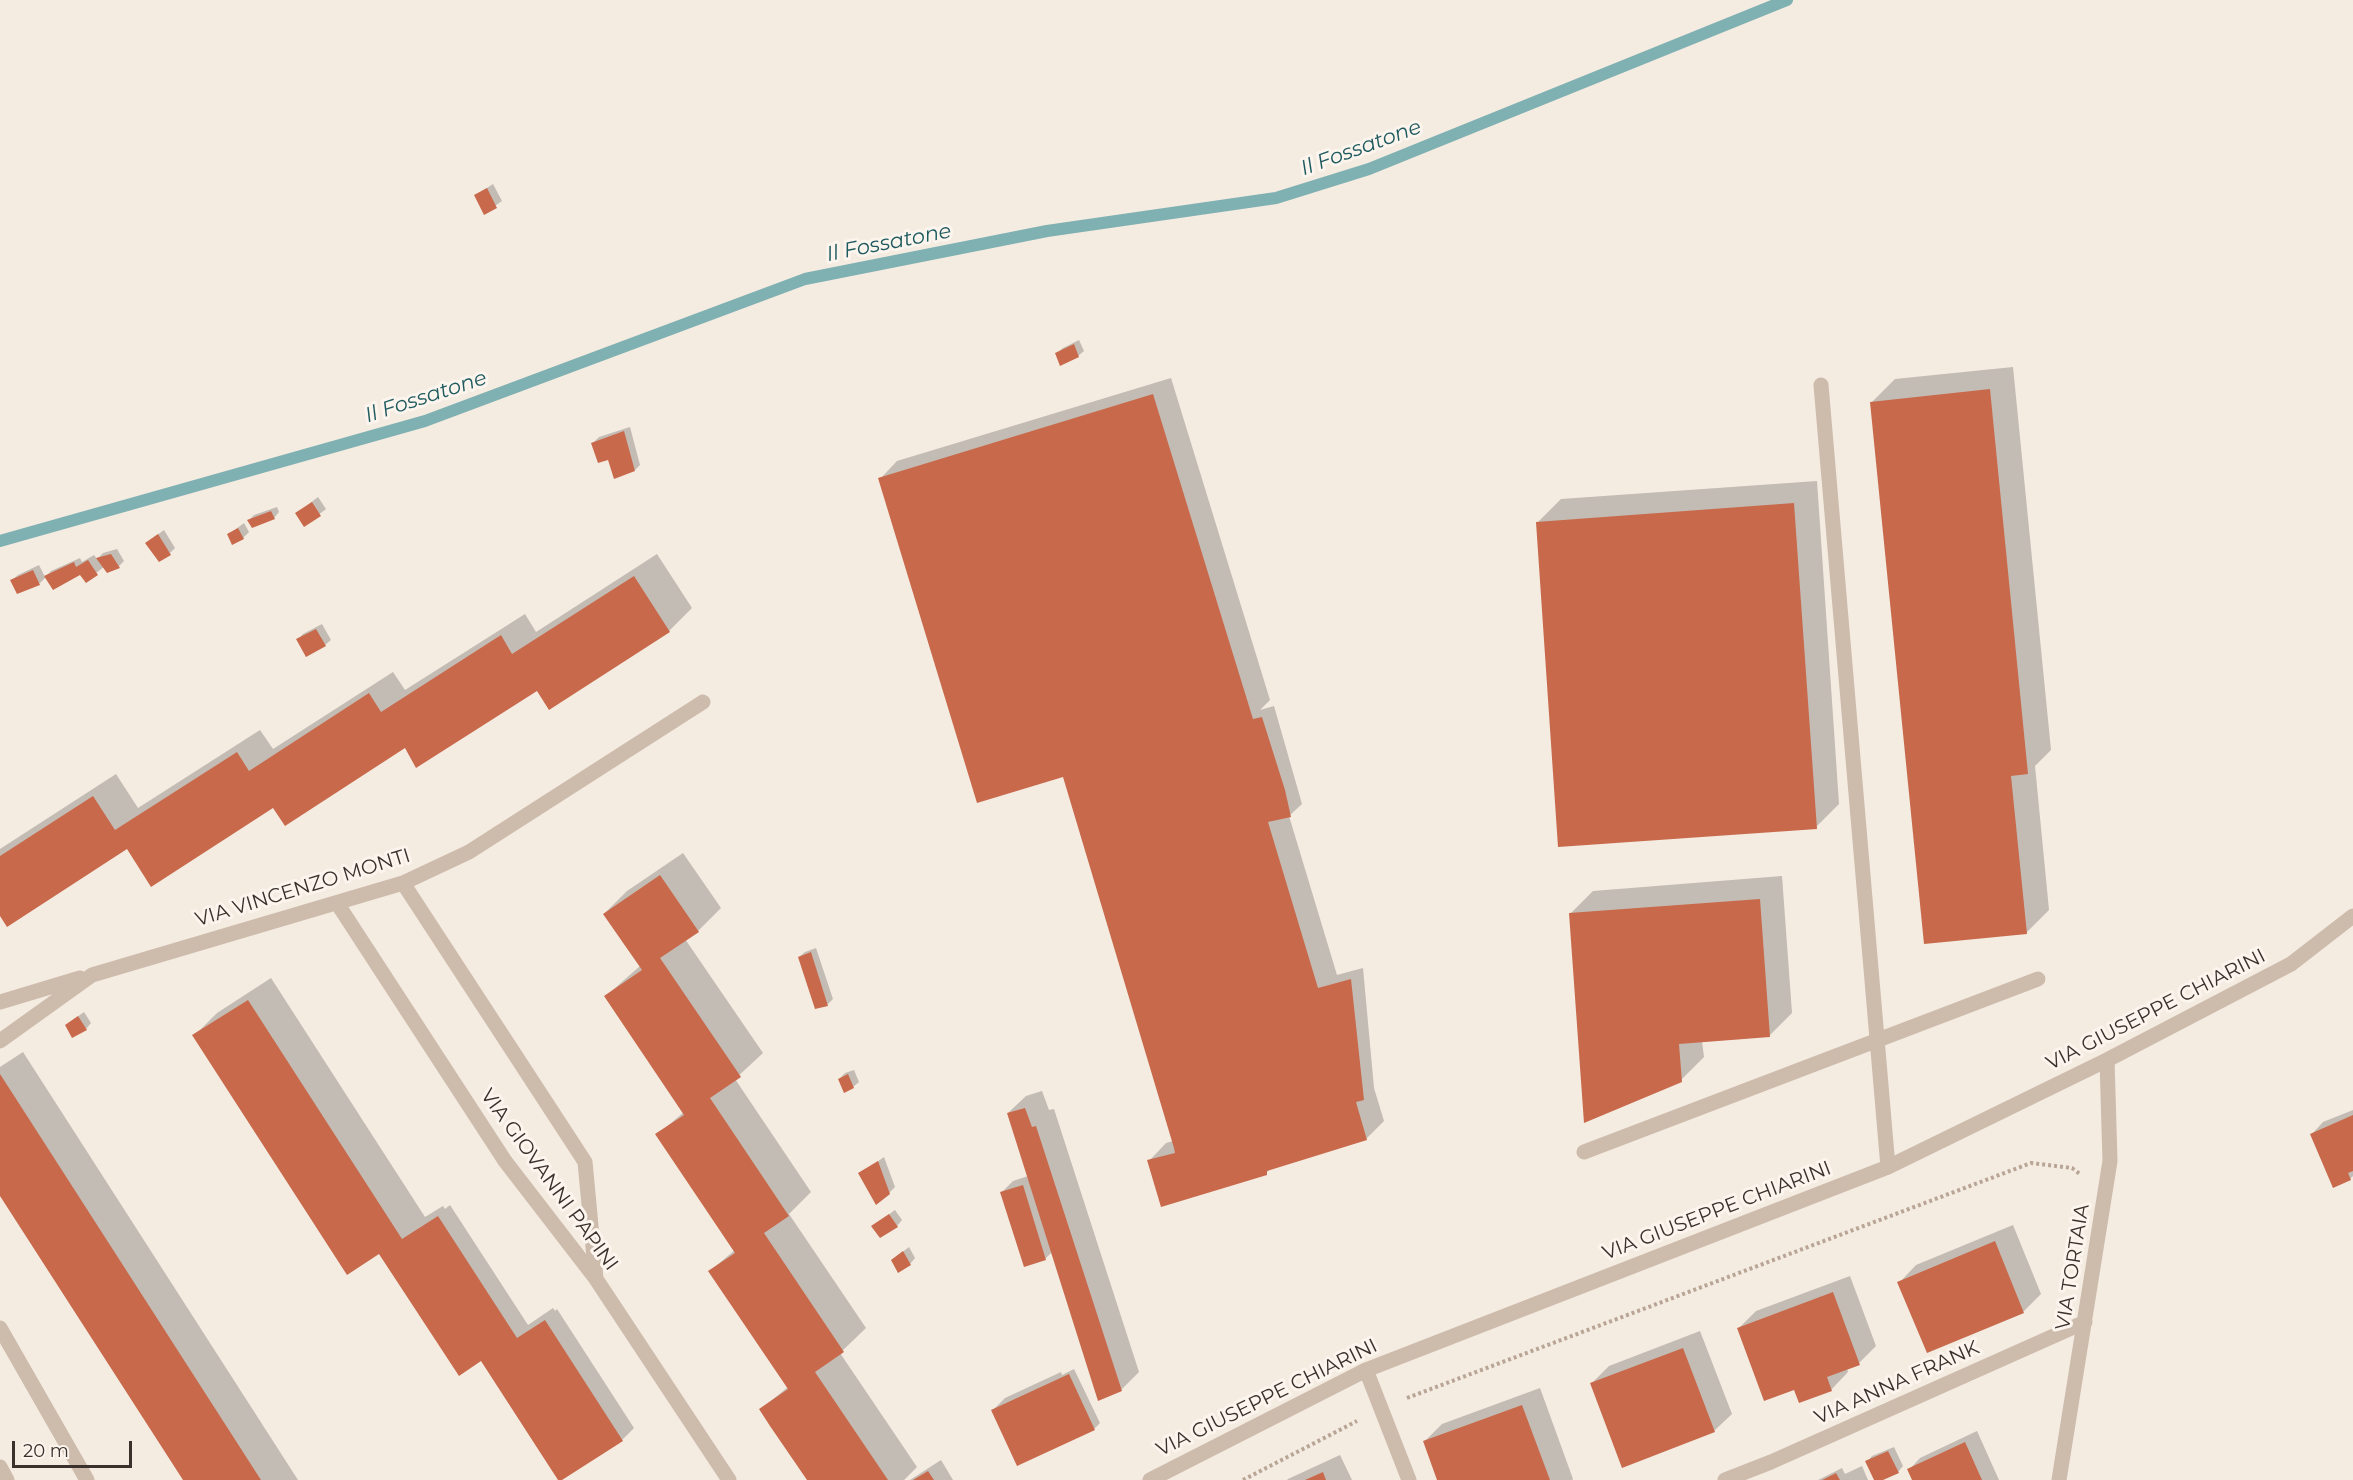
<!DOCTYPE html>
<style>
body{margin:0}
#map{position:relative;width:2353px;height:1480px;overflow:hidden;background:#f4ebe1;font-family:Montserrat,sans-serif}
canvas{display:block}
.scale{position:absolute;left:12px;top:1441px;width:120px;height:27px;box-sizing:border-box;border:3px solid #3b302b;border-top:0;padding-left:8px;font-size:18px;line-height:21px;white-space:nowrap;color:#3b302b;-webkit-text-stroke:4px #fbf5ee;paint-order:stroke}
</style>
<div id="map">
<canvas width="2353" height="1480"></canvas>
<div class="scale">20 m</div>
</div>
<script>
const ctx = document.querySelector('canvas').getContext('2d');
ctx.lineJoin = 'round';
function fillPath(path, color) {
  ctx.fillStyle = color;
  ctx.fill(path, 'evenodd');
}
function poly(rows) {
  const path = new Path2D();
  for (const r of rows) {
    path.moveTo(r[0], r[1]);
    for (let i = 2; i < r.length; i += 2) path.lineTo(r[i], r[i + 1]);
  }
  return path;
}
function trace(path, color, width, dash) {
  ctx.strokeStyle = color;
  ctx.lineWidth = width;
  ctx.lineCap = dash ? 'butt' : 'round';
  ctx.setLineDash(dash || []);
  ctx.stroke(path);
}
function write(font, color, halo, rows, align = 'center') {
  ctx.font = font + ' Montserrat,sans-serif';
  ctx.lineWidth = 6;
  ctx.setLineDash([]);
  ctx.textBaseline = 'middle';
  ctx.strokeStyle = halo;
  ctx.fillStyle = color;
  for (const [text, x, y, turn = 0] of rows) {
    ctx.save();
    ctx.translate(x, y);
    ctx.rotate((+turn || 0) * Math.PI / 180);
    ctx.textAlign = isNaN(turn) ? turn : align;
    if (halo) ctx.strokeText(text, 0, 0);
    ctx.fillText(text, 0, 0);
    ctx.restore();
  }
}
fillPath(poly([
 [493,184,502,201,485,213,476,195],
 [1079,340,1084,351,1078,356,1057,353,1063,348],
 [2013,367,2051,750,2035,766,2049,910,2026,933,1872,402,1895,379],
 [1171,378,1270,700,1260,710,1274,706,1302,804,1289,816,1337,975,1363,968,1374,1088,1384,1121,1366,1139,1271,1168,1266,1173,1149,1161,1166,1143,1173,1141,1064,775,880,479,897,461],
 [630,427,640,465,635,470,593,443,599,437],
 [1817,481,1839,804,1816,827,1538,522,1561,499],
 [318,497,326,509,305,525,297,513],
 [277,507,279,512,274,518,249,520,254,515],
 [244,523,249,532,243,538,228,535],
 [164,530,175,548,170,553,153,538],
 [117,549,124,561,119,566,105,566,86,581,80,573,46,577,40,583,17,592,12,580,18,575,39,565,45,577,51,571,80,558,82,562,94,555,97,559,103,553],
 [657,554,692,608,669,631,273,806,128,847,0,913,0,849,116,774,138,808,260,730,273,749,393,672,405,690,525,614,536,632],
 [322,624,331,640,325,645,297,640,303,634],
 [683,853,721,908,698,931,685,939,763,1053,735,1079,811,1192,789,1214,866,1328,840,1353,917,1467,904,1480,809,1480,761,1409,788,1387,710,1271,735,1250,657,1135,684,1112,606,996,640,966,604,914,627,891],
 [1782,876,1792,1013,1769,1036,1702,1041,1704,1057,1681,1080,1570,914,1593,891],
 [816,948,833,999,828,1004,816,1008,799,957,805,952],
 [271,978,425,1217,443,1206,445,1209,450,1205,528,1325,553,1308,555,1311,557,1309,634,1428,622,1440,482,1359,380,1252,194,1036,217,1013],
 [84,1012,91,1023,86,1029,66,1025],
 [23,1052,298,1480,185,1480,0,1193,0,1067],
 [854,1070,859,1082,853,1087,839,1079,845,1073],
 [1042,1091,1049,1110,1054,1109,1139,1372,1121,1390,1052,1252,1045,1259,1002,1192,1013,1181,1028,1176,1008,1113,1026,1096],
 [2353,1110,2353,1176,2350,1179,2312,1134,2323,1122],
 [884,1157,895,1187,889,1193,860,1174],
 [895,1210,902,1220,897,1226,873,1226],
 [2013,1225,2041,1294,2024,1311,1927,1351,1899,1283,1916,1265],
 [909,1247,915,1258,910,1264,892,1260],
 [1850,1276,1876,1346,1859,1363,1847,1368,1848,1372,1831,1390,1795,1388,1739,1328,1756,1311],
 [1700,1331,1732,1414,1714,1431,1592,1383,1609,1366],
 [1074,1369,1100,1423,1094,1429,1018,1464,993,1410,1005,1398,1061,1372,1062,1375],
 [1540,1388,1573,1479,1572,1480,1439,1480,1425,1441,1442,1424],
 [1977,1431,1999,1480,1914,1480,1909,1470,1920,1458],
 [1894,1447,1903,1466,1898,1472,1875,1480,1867,1462,1872,1456],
 [1340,1455,1352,1480,1287,1480,1288,1479],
 [941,1460,953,1480,910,1480],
 [1862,1466,1868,1480,1818,1480,1842,1468,1845,1474]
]), '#0003');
trace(poly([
 [0,541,425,421,805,279,1047,231,1276,198,1369,169,1787,0]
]), '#7fb0b2', 12);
fillPath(poly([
 [487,188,497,208,484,215,474,195],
 [1074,344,1079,357,1060,366,1055,353],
 [1990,389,2028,774,2011,776,2027,934,1924,944,1870,402],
 [1153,394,1253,719,1262,717,1285,790,1291,817,1268,822,1318,988,1351,979,1364,1100,1356,1102,1367,1140,1267,1171,1267,1175,1161,1207,1147,1160,1175,1153,1174,1148,1063,777,977,803,878,478],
 [624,431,635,471,614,479,608,460,598,463,591,443],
 [312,502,321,516,304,527,295,513],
 [1794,503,1817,829,1558,847,1536,522],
 [271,511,275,519,252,528,247,520],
 [238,528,244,539,232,545,227,534],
 [158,534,171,555,159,562,145,543],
 [111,554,120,568,107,573,96,558],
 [88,560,98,575,86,583,80,575,53,590,44,576,74,562,76,567],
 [33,570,40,585,17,594,10,580],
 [634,576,670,632,549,710,537,691,416,768,405,748,285,826,273,808,151,887,127,849,7,927,0,916,0,856,93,796,115,830,237,752,249,771,369,693,381,712,501,635,512,654],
 [316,629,326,646,306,657,296,639],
 [660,875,699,932,660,958,741,1077,710,1098,789,1216,764,1233,844,1352,815,1372,888,1480,807,1480,770,1426,759,1409,788,1389,708,1271,735,1253,655,1134,684,1115,604,996,642,970,603,914],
 [1760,899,1770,1037,1679,1044,1682,1082,1584,1123,1569,913],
 [811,952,828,1006,815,1009,798,957],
 [248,1000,402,1239,438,1216,517,1338,545,1320,623,1441,562,1480,558,1480,481,1361,459,1376,379,1254,347,1275,192,1035],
 [78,1016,87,1030,72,1038,65,1025],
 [0,1074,20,1105,261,1480,183,1480,0,1196],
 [848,1074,854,1088,844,1093,838,1079],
 [1025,1108,1032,1127,1036,1126,1122,1391,1098,1401,1007,1113],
 [2353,1115,2353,1171,2348,1173,2351,1180,2333,1188,2310,1134],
 [878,1161,890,1194,876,1205,858,1173],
 [1023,1185,1046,1260,1024,1267,1000,1192],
 [889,1214,898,1227,880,1238,871,1226],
 [1995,1241,2024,1313,1927,1353,1897,1282],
 [903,1251,911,1265,898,1273,891,1260],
 [1833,1292,1860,1365,1827,1377,1832,1391,1799,1403,1794,1390,1764,1401,1737,1328],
 [1683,1348,1715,1432,1622,1468,1590,1383],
 [1069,1374,1095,1430,1017,1466,991,1410],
 [1522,1405,1550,1480,1437,1480,1423,1441],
 [1965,1442,1982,1480,1912,1480,1907,1469],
 [1888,1451,1899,1473,1883,1480,1874,1480,1865,1461],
 [928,1471,934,1480,913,1480],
 [1323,1472,1326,1480,1305,1480],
 [1836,1473,1840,1480,1822,1480]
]), '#c8694b');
trace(poly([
 [1407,1398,2031,1163,2072,1168,2080,1174],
 [1243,1480,1357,1421]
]), '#b9a596', 4, [3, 3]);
trace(poly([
 [1821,385,1888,1167],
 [1584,1152,2038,979]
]), '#cdbbac', 15);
trace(poly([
 [403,883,585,1162,596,1279],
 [337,903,505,1161,596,1279,729,1480],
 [0,1002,80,978],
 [0,1041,92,975,403,883,469,852,703,702],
 [0,1328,87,1480],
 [1366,1370,1409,1480],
 [0,1467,7,1480],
 [1725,1480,1771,1462,2085,1322],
 [2059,1480,2110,1161,2107,1060]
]), '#cdbbac', 15);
trace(poly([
 [1150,1480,1366,1370,1888,1167,2107,1060,2291,964,2353,916]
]), '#cdbbac', 15);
write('20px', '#3b302b', '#fbf5ee', [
 ["VIA VINCENZO MONTI",303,888,-17],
 ["VIA GIUSEPPE CHIARINI",2156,1010,-27],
 ["VIA GIOVANNI PAPINI",549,1180,54],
 ["VIA GIUSEPPE CHIARINI",1717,1211,-21],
 ["VIA TORTAIA",2073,1267,-81],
 ["VIA ANNA FRANK",1897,1383,-24],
 ["VIA GIUSEPPE CHIARINI",1267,1398,-26]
]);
write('italic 21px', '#1f5a5e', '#fbf5ee', [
 ["Il Fossatone",1361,148,-20],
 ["Il Fossatone",889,243,-11],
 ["Il Fossatone",426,397,-18]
]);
</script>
